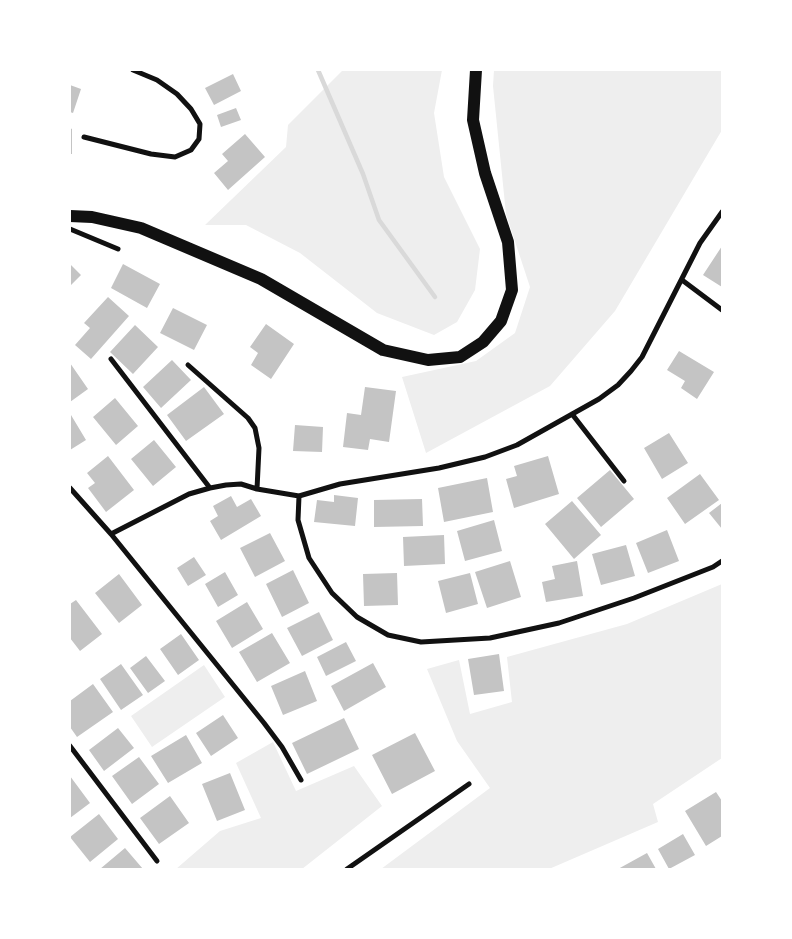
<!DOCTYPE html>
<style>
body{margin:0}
#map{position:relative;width:792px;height:939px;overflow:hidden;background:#fff;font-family:"Roboto Serif",serif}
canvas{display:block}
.frame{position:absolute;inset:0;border:71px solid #fff;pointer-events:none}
</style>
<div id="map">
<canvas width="792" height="939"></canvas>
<div class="frame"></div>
</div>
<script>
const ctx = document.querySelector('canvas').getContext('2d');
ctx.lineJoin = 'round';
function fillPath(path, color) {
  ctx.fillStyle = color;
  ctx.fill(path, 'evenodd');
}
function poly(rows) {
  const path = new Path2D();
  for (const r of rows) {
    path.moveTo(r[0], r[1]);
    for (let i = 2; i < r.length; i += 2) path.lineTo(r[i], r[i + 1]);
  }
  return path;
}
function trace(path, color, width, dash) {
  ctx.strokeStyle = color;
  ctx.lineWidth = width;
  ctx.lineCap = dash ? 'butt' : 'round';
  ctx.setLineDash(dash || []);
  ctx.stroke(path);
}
fillPath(poly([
 [343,70,442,70,434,113,444,177,480,249,475,290,457,322,434,335,377,313,300,253,246,225,205,225,286,147,288,125],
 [494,70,722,70,722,130,615,311,550,386,426,453,402,377,476,361,515,333,530,287,506,214,493,86],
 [722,584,722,758,653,804,658,822,549,869,381,869,490,788,457,741,427,669,459,660,470,714,512,702,507,657,627,624],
 [204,665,225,697,152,747,131,716],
 [273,742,296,791,354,766,382,806,302,869,176,869,220,831,261,818,236,763]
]), '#eee');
trace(poly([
 [318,70,363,174,379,220,435,297]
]), '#d9d9d9', 4.5);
fillPath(poly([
 [233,74,241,91,214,105,205,88],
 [70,85,81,89,73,113,70,112],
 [236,108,241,120,221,127,217,115],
 [70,128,72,129,72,154,70,154],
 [245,134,265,157,228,190,214,173,228,161,222,154],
 [722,246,722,287,703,275],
 [70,264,81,275,70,286],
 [123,264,160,284,147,308,111,288],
 [108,297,129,316,91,359,75,345,90,328,84,323],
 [173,308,207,325,194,350,160,333],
 [266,324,294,344,271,379,251,365,258,353,250,347],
 [135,325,158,347,133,374,110,352],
 [679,351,714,372,697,399,681,388,685,381,667,370],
 [172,360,191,380,161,408,143,387],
 [70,363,88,389,70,402],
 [204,387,224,414,186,441,167,415],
 [365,387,396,391,389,442,370,439,368,450,343,447,347,413,361,415],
 [115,398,138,426,116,445,93,417],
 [71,415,86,440,70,450,70,416],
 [295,425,323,427,322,452,293,451],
 [669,433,688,463,662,479,644,448],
 [154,440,176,467,153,486,131,459],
 [108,456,134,490,106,512,88,488,95,483,87,473],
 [548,456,559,494,514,508,506,479,517,476,514,466],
 [610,470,634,499,601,527,577,498],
 [700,474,719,500,685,524,667,498],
 [487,478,493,512,444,522,438,488],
 [334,495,358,498,355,526,314,522,317,500,334,502],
 [231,496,237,507,251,499,261,516,221,540,210,521,218,516,213,506],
 [422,499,423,526,374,527,374,500],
 [572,501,601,535,574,559,545,524],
 [722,503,722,529,709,513],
 [494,520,502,551,465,561,457,531],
 [667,530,679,561,648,573,636,543],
 [270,533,285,561,255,577,240,548],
 [444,535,445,564,404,566,403,537],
 [626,545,635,576,601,585,592,554],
 [194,557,206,575,188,586,177,568],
 [510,561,521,597,487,608,475,572],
 [577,561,583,596,546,602,542,582,555,579,552,566],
 [293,570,309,603,282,617,266,584],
 [225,572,238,595,218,607,205,584],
 [397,573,398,605,364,606,363,574],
 [470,573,478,604,446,613,438,581],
 [119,574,142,605,119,623,95,593],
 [76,600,102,634,80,651,70,638,70,604],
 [247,602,263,629,232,648,216,621],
 [319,612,333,640,302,656,287,628],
 [272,633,290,663,257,682,239,652],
 [181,634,199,660,178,675,160,649],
 [346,642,356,661,326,676,317,657],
 [499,654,504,691,474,695,468,659],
 [146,656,165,681,148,693,130,668],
 [373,663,386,687,344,711,331,686],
 [121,664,143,695,121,710,100,679],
 [305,671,317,701,283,715,271,686],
 [93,684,113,712,77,737,70,727,70,701],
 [223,715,238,738,211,756,196,733],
 [344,718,359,749,307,774,292,743],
 [118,728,134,748,104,771,89,750],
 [415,733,435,771,392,794,372,755],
 [186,735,202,763,168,783,151,756],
 [139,757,159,784,132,804,112,776],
 [230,773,245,810,217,821,202,784],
 [70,776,90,803,70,818],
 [716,792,722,801,722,836,706,846,685,811],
 [170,796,189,823,159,844,140,818],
 [99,814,118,839,90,862,70,837],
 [683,834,695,855,669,869,658,849],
 [125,848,143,869,100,869],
 [647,853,656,869,618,869]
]), '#c4c4c4');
trace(poly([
 [84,137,151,154,175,157,191,150,199,139,200,124,191,109,177,94,157,80,133,70],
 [70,229,118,249],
 [682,280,722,310],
 [111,359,210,488],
 [188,365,248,418,255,428,259,448,257,489],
 [572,414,624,481],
 [70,488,111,534],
 [299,496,298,520,309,558,332,593,357,617,388,635,421,642,490,638,559,623,634,598,713,567,722,561],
 [70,746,157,861],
 [301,780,282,747,264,723,111,534,189,494,210,488,226,485,241,484,257,489,299,496,340,484,439,468,485,457,517,445,599,399,618,385,631,371,642,357,700,243,722,212],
 [347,869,469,784]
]), '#111', 5);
trace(poly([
 [70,216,92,217,141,228,261,279,383,350,428,360,460,357,483,342,501,321,512,290,508,242,485,173,473,120,476,70]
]), '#111', 12);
</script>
